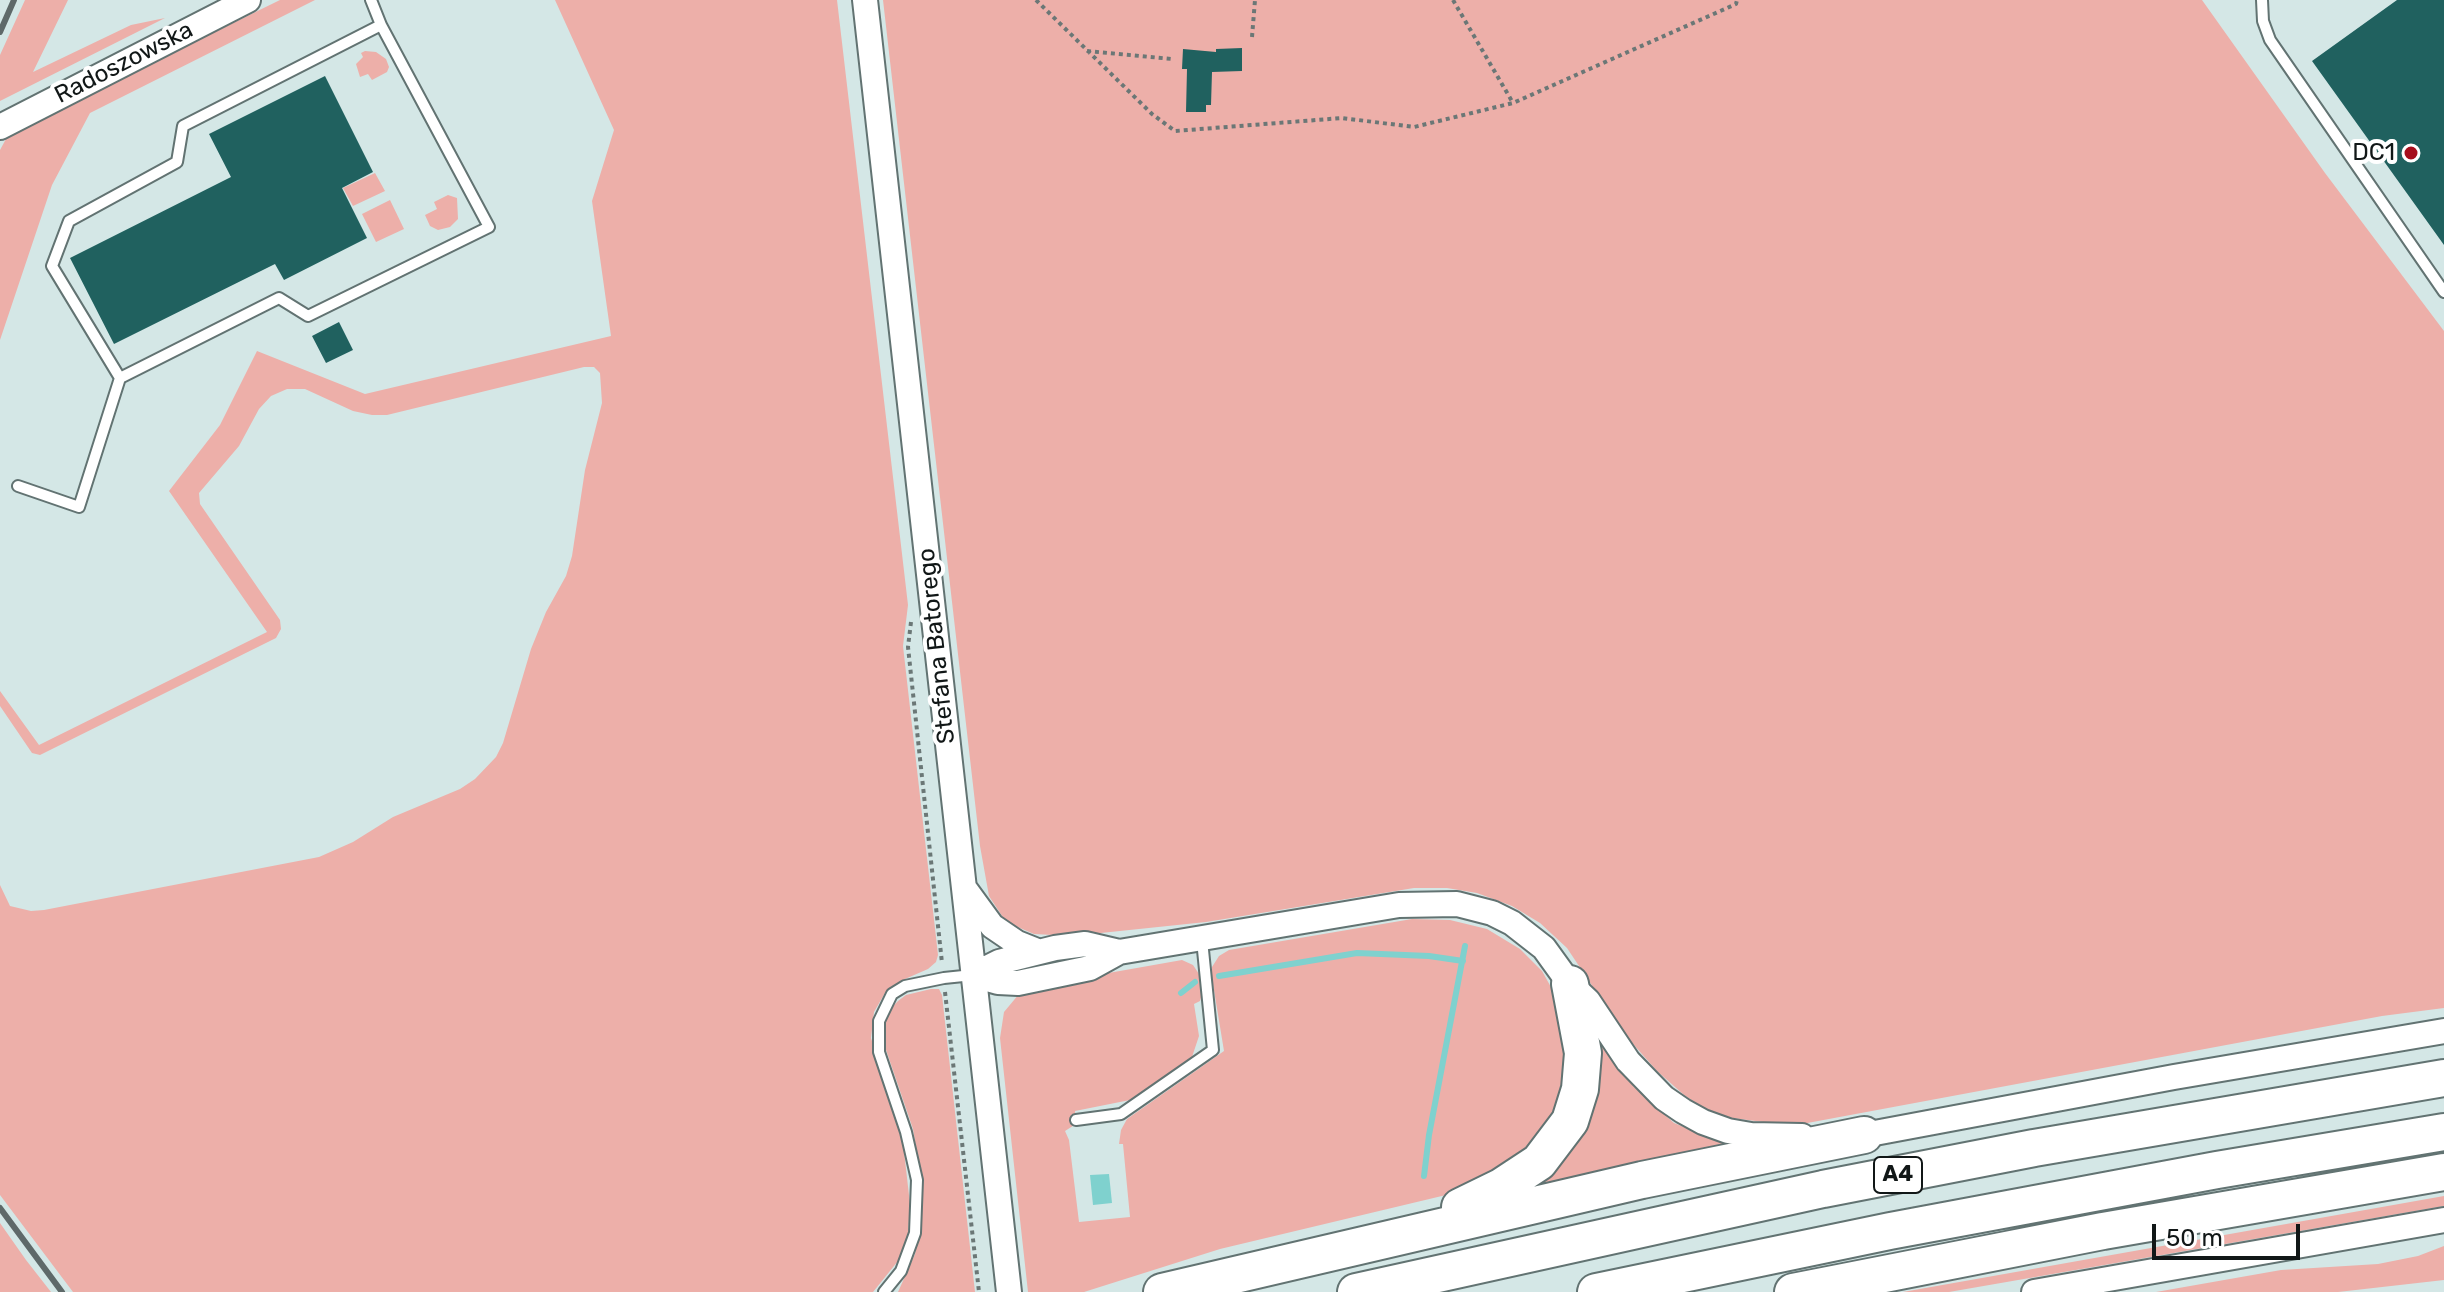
<!DOCTYPE html>
<style>
body{margin:0}
#map{position:relative;width:2444px;height:1292px;overflow:hidden;background:#d4e7e6;font-family:Rubik,sans-serif}
canvas{display:block}
.scale{position:absolute;left:2152px;top:1224px;width:148px;height:36px;box-sizing:border-box;border:4px solid #111717;border-top:0;padding-left:10px;font-size:24px;line-height:28px;white-space:nowrap;color:#111717;-webkit-text-stroke:6px #fff;paint-order:stroke}
</style>
<div id="map">
<canvas width="2444" height="1292"></canvas>
<div class="scale">50 m</div>
</div>
<script>
const ctx = document.querySelector('canvas').getContext('2d');
ctx.lineJoin = 'round';
function fillPath(path, color) {
  ctx.fillStyle = color;
  ctx.fill(path, 'evenodd');
}
function poly(rows) {
  const path = new Path2D();
  for (const r of rows) {
    path.moveTo(r[0], r[1]);
    for (let i = 2; i < r.length; i += 2) path.lineTo(r[i], r[i + 1]);
  }
  return path;
}
function trace(path, color, width, dash) {
  ctx.strokeStyle = color;
  ctx.lineWidth = width;
  ctx.lineCap = dash ? 'butt' : 'round';
  ctx.setLineDash(dash || []);
  ctx.stroke(path);
}
function write(font, color, halo, rows, align = 'center') {
  ctx.font = font + ' Rubik,sans-serif';
  ctx.lineWidth = 8;
  ctx.setLineDash([]);
  ctx.textBaseline = 'middle';
  ctx.strokeStyle = halo;
  ctx.fillStyle = color;
  for (const [text, x, y, turn = 0] of rows) {
    ctx.save();
    ctx.translate(x, y);
    ctx.rotate((+turn || 0) * Math.PI / 180);
    ctx.textAlign = isNaN(turn) ? turn : align;
    if (halo) ctx.strokeText(text, 0, 0);
    ctx.fillText(text, 0, 0);
    ctx.restore();
  }
}
fillPath(poly([
 [25,0,68,0,33,72,131,25,165,18,0,101,0,55],
 [280,0,315,0,90,113,52,185,0,340,0,150,6,139,13,131],
 [555,0,837,0,908,605,903,646,938,955,936,962,928,969,905,979,885,993,874,1012,871,1038,902,1134,910,1204,908,1235,898,1261,873,1292,73,1292,0,1195,0,885,10,906,31,911,44,910,319,857,353,842,393,817,460,789,475,779,496,757,503,743,531,649,546,612,566,576,572,556,585,470,602,403,600,373,594,367,584,367,387,415,372,415,353,411,305,389,287,389,271,396,259,409,239,446,199,493,200,504,280,620,281,629,276,638,40,755,32,753,0,706,0,691,39,745,267,632,169,491,220,425,257,351,365,394,611,336,592,201,614,130],
 [883,0,2202,0,2325,173,2444,331,2444,1008,2382,1016,1802,1124,1779,1124,1732,1118,1705,1109,1684,1095,1657,1071,1625,1035,1567,948,1540,923,1512,906,1477,893,1447,888,1414,888,1206,922,1072,936,1034,934,1006,922,989,896,980,846],
 [365,51,376,52,386,59,389,67,387,72,372,80,368,74,360,77,356,64,363,57,361,53],
 [375,173,385,191,353,206,343,188],
 [448,195,457,198,458,219,450,227,438,230,430,226,425,215,437,209,434,202],
 [390,200,404,229,376,242,362,214],
 [1412,919,1450,920,1487,929,1520,949,1542,971,1557,998,1569,1057,1558,1110,1539,1141,1467,1190,1220,1249,1084,1292,1028,1292,1000,1038,1004,1012,1019,994,1035,986,1182,960,1193,965,1199,974,1202,994,1200,1001,1194,1004,1199,1036,1192,1057,1184,1065,1135,1099,1075,1111,1076,1124,1065,1131,1069,1140,1079,1222,1130,1217,1123,1144,1119,1144,1121,1130,1127,1119,1224,1051,1212,978,1212,967,1219,956,1229,950],
 [931,989,939,989,942,995,975,1292,898,1292,915,1254,921,1223,923,1191,913,1129,884,1044,884,1028,889,1010,898,1001,906,995],
 [1591,1025,1634,1087,1674,1123,1719,1141,1741,1146,1517,1195,1535,1184],
 [2444,1196,2444,1206,1949,1292,1903,1292],
 [0,1223,26,1260,51,1292,0,1292],
 [2444,1246,2444,1280,2338,1292,2156,1292,2281,1270,2378,1264,2418,1256]
]), '#edafa9');
fillPath(poly([
 [1109,1174,1112,1203,1093,1205,1090,1175]
]), '#7fd1ce');
trace(poly([
 [1219,976,1357,953,1429,956,1463,961],
 [1181,993,1195,982],
 [1424,1176,1429,1135,1465,946]
]), '#7fd1ce', 6);
fillPath(poly([
 [2397,0,2444,0,2444,245,2312,61],
 [1242,48,1242,71,1212,72,1211,105,1206,105,1206,112,1186,112,1187,69,1182,69,1183,49,1216,52,1216,49],
 [325,76,373,172,342,188,367,238,284,280,275,264,114,344,70,258,231,177,209,134],
 [339,322,353,350,326,363,312,336]
]), '#20615f');
const service = poly([
 [2262,0,2263,21,2270,40,2444,292],
 [120,378,52,266,69,221,177,162,183,126,381,25],
 [18,486,79,507,120,378,279,298,308,316,489,227,381,25,371,0],
 [1076,1120,1121,1114,1213,1050,1202,940],
 [884,1292,901,1271,915,1233,917,1180,906,1132,879,1052,879,1021,892,994,905,986,944,978,973,975]
]);
const tertiary = poly([
 [865,0,1009,1292],
 [0,127,248,0],
 [965,889,992,926,1017,943,1037,951],
 [973,975,998,982,1018,983,1090,968,1119,952,1399,905,1457,904,1492,913,1512,923,1544,948,1570,984,1588,1001,1628,1061,1664,1098,1683,1111,1703,1122,1728,1131,1751,1135,1802,1136],
 [973,975,999,962,1055,948,1085,944,1119,952],
 [1851,1135,1864,1135,2174,1077,2444,1031],
 [2034,1292,2444,1220]
]);
const motorway = poly([
 [1460,1207,1501,1187,1539,1162,1570,1121,1580,1089,1583,1053,1570,984],
 [1162,1292,1642,1180,1864,1135],
 [1356,1292,1823,1189,2034,1148,2444,1078],
 [1596,1292,1890,1231,2217,1170,2444,1132],
 [1793,1292,2103,1231,2444,1172]
]);
trace(service, '#627372', 14);
trace(tertiary, '#627372', 28);
trace(motorway, '#627372', 40);
trace(poly([
 [1036,0,1152,114,1175,131,1342,118,1414,127,1513,103,1736,4,1737,0],
 [1453,0,1513,103],
 [1252,37,1255,0],
 [1087,51,1172,59],
 [911,622,908,647,942,963],
 [945,992,979,1292]
]), '#6b7776', 4, [4, 4]);
trace(service, '#fff', 10);
trace(tertiary, '#fff', 24);
trace(motorway, '#fff', 36);
trace(poly([
 [0,32,14,0],
 [0,1208,62,1292]
]), '#5e6969', 6);
for (const [x, y, r, color] of [
 [2411,153,8,"#a60e1c"]
]) {
  const dot = new Path2D();
  dot.arc(x, y, r, 0, 2 * Math.PI);
  ctx.fillStyle = color;
  ctx.fill(dot);
  trace(dot, '#fff', 3);
}
for (const [x, y, w] of [
 [1898,1175,48]
]) {
  const box = new Path2D();
  box.roundRect(x - w / 2, y - 18, w, 36, 6);
  ctx.fillStyle = '#fff';
  ctx.fill(box);
  trace(box, '#111717', 2);
}
write('bold 22px', '#111717', null, [
 ["A4",1898,1175]
]);
write('24px', '#111717', '#fff', [
 ["Radoszowska",124,63,-27],
 ["Stefana Batorego",937,646,-96]
]);
write('24px', '#111717', '#fff', [
 ["DC1",2395,153]
], 'right');
</script>
